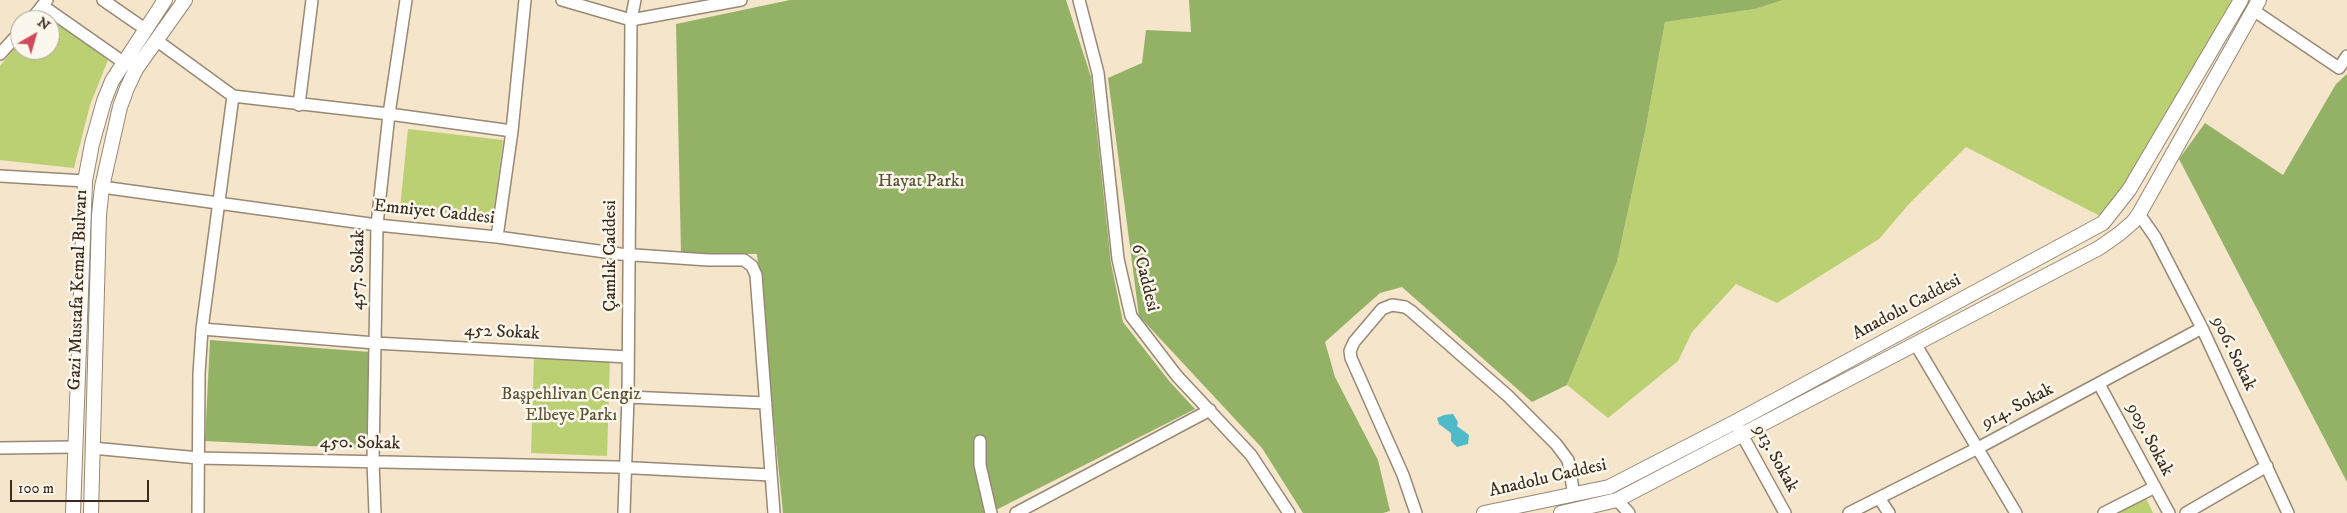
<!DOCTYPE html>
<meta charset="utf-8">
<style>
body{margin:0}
#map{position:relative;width:2347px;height:513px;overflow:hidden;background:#f4e5cb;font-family:"IM FELL DW Pica",serif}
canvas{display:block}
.north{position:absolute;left:10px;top:10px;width:50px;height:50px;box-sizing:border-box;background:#fbf7ec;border:1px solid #aea59a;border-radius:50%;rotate:38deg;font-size:14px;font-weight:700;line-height:20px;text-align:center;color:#3b2a1e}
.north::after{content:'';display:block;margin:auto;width:18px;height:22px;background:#d1495b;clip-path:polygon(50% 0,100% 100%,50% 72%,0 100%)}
.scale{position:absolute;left:10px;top:480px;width:139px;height:22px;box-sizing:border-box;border:2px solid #3b2a1e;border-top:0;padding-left:6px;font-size:15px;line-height:18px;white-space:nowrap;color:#3b2a1e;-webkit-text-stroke:4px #fbf7ec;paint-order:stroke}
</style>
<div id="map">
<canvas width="2347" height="513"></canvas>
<div class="north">N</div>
<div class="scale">100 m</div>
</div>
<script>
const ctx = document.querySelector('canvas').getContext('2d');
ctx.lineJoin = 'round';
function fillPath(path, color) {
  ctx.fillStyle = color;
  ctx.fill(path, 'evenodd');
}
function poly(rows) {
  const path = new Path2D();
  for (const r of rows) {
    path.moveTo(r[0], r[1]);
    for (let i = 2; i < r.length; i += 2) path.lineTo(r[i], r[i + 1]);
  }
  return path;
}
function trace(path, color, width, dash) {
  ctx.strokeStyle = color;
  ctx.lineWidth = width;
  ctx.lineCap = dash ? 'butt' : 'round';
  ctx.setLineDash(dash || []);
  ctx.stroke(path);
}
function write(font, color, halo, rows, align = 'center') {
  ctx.font = font + ' "IM FELL DW Pica",serif';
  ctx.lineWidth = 5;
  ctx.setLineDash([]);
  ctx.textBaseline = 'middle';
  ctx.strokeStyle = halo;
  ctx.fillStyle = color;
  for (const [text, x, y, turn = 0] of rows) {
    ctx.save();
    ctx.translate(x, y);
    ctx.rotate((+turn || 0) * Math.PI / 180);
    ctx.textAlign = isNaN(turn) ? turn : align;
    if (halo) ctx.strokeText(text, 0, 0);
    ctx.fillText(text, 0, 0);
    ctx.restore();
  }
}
fillPath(poly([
 [1783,0,2232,0,2141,157,2122,187,2100,216,1966,147,1908,205,1879,239,1777,303,1736,284,1692,332,1678,361,1608,418,1567,385,1617,262,1645,132,1665,22,1755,9],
 [50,22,62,27,108,60,90,105,74,168,0,160,0,66,20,41,20,50,50,50],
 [408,129,503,140,493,219,400,208],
 [534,356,610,358,607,456,531,453],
 [2146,498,2153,513,2118,513]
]), '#bbcf73');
fillPath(poly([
 [790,0,1066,0,1091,77,1111,263,1123,322,1170,382,1195,409,990,513,783,513,757,254,681,253,676,24],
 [1189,0,1783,0,1755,9,1665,22,1645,132,1617,262,1567,385,1532,402,1402,287,1380,293,1325,342,1335,377,1378,460,1390,511,1383,513,1303,513,1262,448,1139,316,1108,78,1142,63,1146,30,1191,32],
 [2347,74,2347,482,2179,159,2205,123,2283,175,2336,84],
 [210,340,371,352,370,449,205,441]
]), '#94b265');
fillPath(poly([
 [1453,414,1458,422,1457,426,1469,435,1468,444,1457,447,1451,441,1451,433,1439,424,1437,418,1444,415]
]), '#4fbbc9');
const minor = poly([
 [103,0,145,29],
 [562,0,631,20,741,0],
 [1079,0,1098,73,1118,259,1131,316,1177,376,1251,455,1289,513],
 [43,6,123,62],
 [2253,10,2339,68,2347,56],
 [31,20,47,0],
 [156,40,233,96,389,114,512,131],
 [0,54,20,32],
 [299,105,312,0],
 [0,176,85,181],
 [102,187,377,225,497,237,620,254,708,260,744,260,752,266,756,275,774,513],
 [2139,214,2155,237,2202,328,2288,513],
 [497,237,512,131,525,0],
 [202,329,375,343,628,357],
 [1916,345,2016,513],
 [2099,384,2169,513],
 [628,397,766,403],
 [1735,422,1785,513],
 [980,441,980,465,991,513],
 [0,448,74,447],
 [92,448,199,458,616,467,771,475],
 [1879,498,1889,513],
 [1617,500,1629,513],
 [198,513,199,374,202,329,233,96],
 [375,513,373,462,377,225,389,114,406,0],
 [624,513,628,397,631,20,635,0],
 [1016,513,1210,410],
 [1416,513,1403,475,1351,358,1350,351,1354,342,1382,309,1392,305,1405,307,1411,311,1508,396,1556,444,1568,460,1574,495],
 [1849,513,1978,448,2202,328],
 [2104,513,2155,487],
 [2186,513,2267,466]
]);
const major = poly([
 [73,513,85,181,92,144,104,101,112,81,165,0],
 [91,513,99,215,102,187,120,107,127,88,136,69,185,0],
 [1484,513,1609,487,1735,422,2103,223,2129,190,2241,0],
 [1561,513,1617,500,2099,248,2119,234,2133,222,2139,214,2259,0]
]);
trace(minor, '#988874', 14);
trace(major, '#988874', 16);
trace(minor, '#fff', 11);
trace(major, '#fff', 14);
write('18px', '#5b5333', '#fbf7ec', [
 ["Hayat Parkı",921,182],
 ["Başpehlivan Cengiz",571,395],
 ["Elbeye Parkı",571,416]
]);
write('18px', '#3b2a1e', '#fbf7ec', [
 ["Emniyet Caddesi",434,213,6],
 ["Çamlık Caddesi",611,256,-90],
 ["457. Sokak",359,270,-89],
 ["6 Caddesi",1144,278,76],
 ["Gazi Mustafa Kemal Bulvarı",79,290,-88],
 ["Anadolu Caddesi",1907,308,-28],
 ["452 Sokak",502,333,3],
 ["906. Sokak",2233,354,64],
 ["914. Sokak",2018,407,-28],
 ["909. Sokak",2149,440,62],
 ["450. Sokak",360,444,1],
 ["913. Sokak",1775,459,61],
 ["Anadolu Caddesi",1548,479,-13]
]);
</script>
